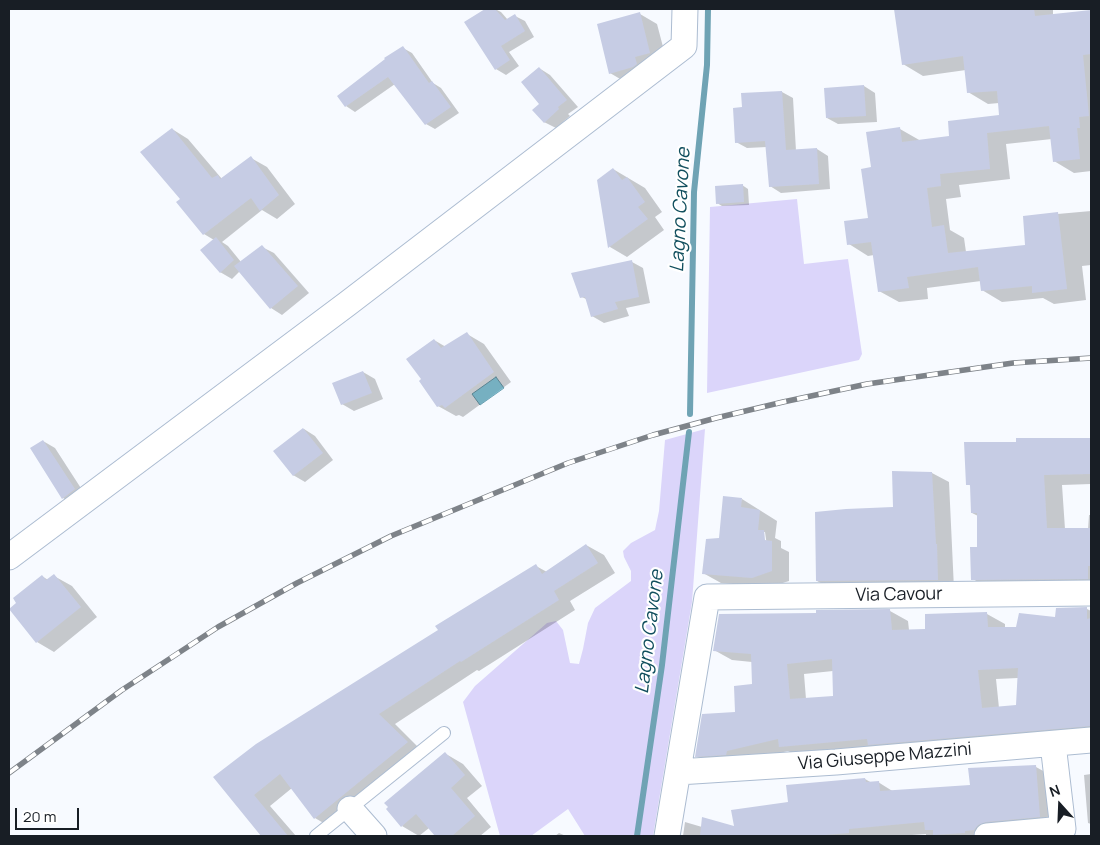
<!DOCTYPE html>
<style>
body{margin:0}
#map{position:relative;width:1100px;height:845px;overflow:hidden;background:#f7faff;font-family:Manrope,sans-serif}
canvas{display:block}
.frame{position:absolute;inset:0;border:10px solid #181e25;pointer-events:none}
.north{position:absolute;left:1035px;top:780px;width:50px;height:50px;-webkit-text-stroke:4px #fff;paint-order:stroke;rotate:340deg;font-size:14px;font-weight:700;line-height:20px;text-align:center;color:#181e25}
.north::after{content:'';display:block;margin:auto;width:18px;height:22px;background:#181e25;clip-path:polygon(50% 0,100% 100%,50% 72%,0 100%)}
.scale{position:absolute;left:15px;top:808px;width:64px;height:22px;box-sizing:border-box;border:2px solid #181e25;border-top:0;padding-left:6px;font-size:15px;line-height:18px;white-space:nowrap;color:#181e25;-webkit-text-stroke:4px #fff;paint-order:stroke}
</style>
<div id="map">
<canvas width="1100" height="845"></canvas>
<div class="frame"></div>
<div class="north">N</div>
<div class="scale">20 m</div>
</div>
<script>
const ctx = document.querySelector('canvas').getContext('2d');
ctx.lineJoin = 'round';
function fillPath(path, color) {
  ctx.fillStyle = color;
  ctx.fill(path, 'evenodd');
}
function poly(rows) {
  const path = new Path2D();
  for (const r of rows) {
    path.moveTo(r[0], r[1]);
    for (let i = 2; i < r.length; i += 2) path.lineTo(r[i], r[i + 1]);
  }
  return path;
}
function trace(path, color, width, dash) {
  ctx.strokeStyle = color;
  ctx.lineWidth = width;
  ctx.lineCap = dash ? 'butt' : 'round';
  ctx.setLineDash(dash || []);
  ctx.stroke(path);
}
function write(font, color, halo, rows, align = 'center') {
  ctx.font = font + ' Manrope,sans-serif';
  ctx.lineWidth = 4.5;
  ctx.setLineDash([]);
  ctx.textBaseline = 'middle';
  ctx.strokeStyle = halo;
  ctx.fillStyle = color;
  for (const [text, x, y, turn = 0] of rows) {
    ctx.save();
    ctx.translate(x, y);
    ctx.rotate((+turn || 0) * Math.PI / 180);
    ctx.textAlign = isNaN(turn) ? turn : align;
    if (halo) ctx.strokeText(text, 0, 0);
    ctx.fillText(text, 0, 0);
    ctx.restore();
  }
}
fillPath(poly([
 [797,199,804,264,848,259,862,354,859,360,707,393,710,207],
 [705,429,692,602,653,836,585,836,568,809,531,836,500,836,463,702,475,686,547,623,556,621,563,630,570,663,579,664,583,649,588,623,595,608,631,581,631,571,624,557,623,551,631,543,655,530,659,511,665,440]
]), '#dbd5fa');
const water = poly([
 [496,377,504,388,480,405,472,394,496,377]
]);
fillPath(water, '#94dcf2');
trace(water, '#6fa3b4', 1);
fillPath(poly([
 [488,9,495,9,501,12,508,20,515,16,525,21,534,37,509,52,519,66,506,75,496,69,466,22],
 [895,9,1053,9,1053,16,1091,12,1091,171,1074,173,1054,161,1052,139,1006,144,1010,179,959,185,961,197,946,199,950,230,964,238,966,252,1027,246,1024,217,1091,211,1091,265,1082,266,1086,300,1054,304,1043,298,1002,302,982,290,981,281,927,288,928,299,899,302,879,291,874,255,868,256,849,244,869,219,872,169,867,133,900,129,921,141,951,137,1001,116,999,103,988,104,968,92,966,70,923,76,903,64],
 [640,14,657,24,667,62,627,83,610,73],
 [403,48,412,53,433,83,441,88,459,113,435,129,426,124,395,84,355,112,346,106],
 [539,68,550,75,578,107,568,114,570,116,556,128,544,122,541,104],
 [864,86,875,93,877,122,838,124,827,118],
 [782,92,793,98,796,151,817,149,828,156,830,189,781,193,770,186,767,147,747,148,736,142,743,108],
 [172,129,188,139,222,179,251,158,267,167,295,204,277,219,262,210,222,242,228,246,241,262,262,247,274,253,309,293,282,315,271,308,240,271,232,279,220,272,214,240,204,234,178,202,182,199],
 [613,169,645,188,662,212,655,217,664,230,627,257,610,247],
 [742,185,748,189,749,205,722,206,717,203],
 [632,262,643,268,650,303,626,308,629,316,604,323,592,316,588,300,582,297],
 [467,334,484,344,511,382,463,417,459,415,456,416,438,406,434,340,446,347],
 [363,372,375,379,383,399,354,411,342,404],
 [304,429,315,436,333,460,305,482,293,475],
 [1017,439,1091,439,1091,484,1062,485,1065,529,1088,530,1089,515,1091,515,1091,589,991,590,973,579,978,548,978,516,972,513,971,486,968,484,1017,443],
 [43,441,55,448,86,496,75,505,63,498],
 [932,473,949,482,954,589,834,590,817,581],
 [742,499,777,521,775,538,781,541,781,548,789,552,789,581,770,587,721,583,703,573],
 [763,532,765,532,767,546,765,546],
 [586,545,604,555,615,573,570,601,575,610,479,671,477,670,395,724,424,753,332,828,315,818,292,788,270,806,296,836,263,836,215,777,440,630,536,566,547,572],
 [42,576,48,580,54,576,72,586,97,617,54,652,37,642],
 [1087,609,1091,611,1091,737,798,756,788,751,744,761,714,766,696,756,736,714,753,685,752,662,732,660,714,650,817,614,890,611,908,621,909,630,926,630,987,614,1005,624,1005,628,1017,628,1057,618],
 [833,671,834,698,806,699,804,674],
 [1018,678,1017,706,999,708,996,679],
 [446,754,463,764,482,786,467,798,491,827,480,836,436,836,429,828,419,836,402,826],
 [1036,767,1054,777,1058,826,995,836,926,836,926,834,898,836,683,836,685,822,702,827,736,828,789,803,865,779,872,783,878,782,894,792,971,786],
 [1091,774,1091,824,1088,823,1084,775],
 [559,833,566,836,555,836]
]), '#0003');
trace(poly([
 [690,414,694,192,707,65,708,9],
 [637,836,662,665,689,432]
]), '#6fa3b4', 6);
fillPath(poly([
 [485,9,495,9,505,20,515,14,525,31,501,46,510,60,495,70,464,22],
 [894,9,1034,9,1035,16,1091,10,1091,54,1083,55,1089,116,1079,117,1080,128,1077,128,1080,159,1053,162,1049,126,987,133,990,169,940,174,941,186,927,188,932,227,944,225,948,253,1025,245,1023,216,1058,212,1067,289,1032,293,1032,286,981,291,978,267,907,277,909,288,878,292,871,242,847,245,844,221,868,218,861,169,871,167,866,132,900,127,902,142,949,136,948,121,999,115,997,91,967,93,963,56,902,65],
 [640,12,650,53,635,57,637,64,633,67,609,74,597,24],
 [403,46,429,83,432,81,451,107,425,125,388,77,345,107,337,96,385,59,384,58],
 [539,67,567,100,558,107,559,109,544,123,532,110,539,104,521,82],
 [864,85,866,116,826,118,824,88],
 [782,91,786,150,817,148,819,184,769,187,765,141,735,143,733,108,742,107,741,93],
 [172,128,212,178,218,175,220,179,251,156,279,195,260,211,251,198,203,235,176,202,180,199,140,152],
 [613,168,622,180,627,177,645,202,638,207,648,219,608,248,597,180],
 [743,184,744,202,716,204,715,186],
 [216,237,234,260,220,273,200,250],
 [262,245,298,286,270,309,234,266],
 [632,260,639,297,615,302,618,309,591,317,585,297,580,298,571,273],
 [467,332,494,372,445,408,442,405,437,407,419,381,421,379,406,359,434,339,441,348],
 [363,371,372,393,341,405,332,383],
 [303,428,323,453,293,476,273,451],
 [1016,438,1091,438,1091,474,1044,475,1047,528,1091,528,1091,566,1088,566,1088,579,971,580,970,547,977,547,977,513,971,513,970,485,966,485,964,442,1016,442],
 [43,440,75,489,62,499,30,448],
 [892,471,932,472,936,544,937,544,938,580,816,581,815,512,846,509,893,507],
 [723,496,742,498,741,507,760,510,758,530,764,530,765,540,772,541,772,571,752,578,702,574,706,539,719,538],
 [586,544,598,563,554,591,559,600,461,662,460,661,379,714,408,742,314,819,280,774,254,795,288,836,261,836,213,777,256,744,438,630,435,626,536,564,542,574],
 [54,574,81,607,36,643,9,609,16,603,13,598,42,575,46,580],
 [1087,607,1087,619,1091,618,1091,726,868,745,867,739,779,747,778,739,727,751,726,755,695,757,702,714,735,712,734,686,752,684,751,654,713,651,719,614,816,613,816,610,890,609,892,630,925,629,925,614,987,612,988,627,1016,627,1019,613,1055,617,1056,608],
 [832,659,833,696,790,699,787,664],
 [1018,668,1016,705,982,708,978,670],
 [445,752,465,775,451,788,475,816,452,836,435,836,416,814,401,827,386,809,388,807,384,803],
 [1036,765,1040,817,986,822,978,825,974,830,965,831,965,833,933,835,933,830,925,830,924,822,849,829,849,833,814,836,700,836,702,817,734,826,731,810,788,802,786,785,865,778,866,782,879,781,880,791,970,785,968,768]
]), '#c6cce4');
const lane = poly([
 [316,836,444,733]
]);
const street = poly([
 [9,557,347,304,684,46,685,9],
 [678,772,836,762,1091,740],
 [350,809,374,836],
 [667,836,707,597,1091,593],
 [987,836,1063,829,1053,744]
]);
trace(lane, '#acbcd1', 14);
trace(street, '#acbcd1', 27);
trace(lane, '#fff', 12);
trace(street, '#fff', 25);
const rail = poly([
 [9,773,122,690,218,627,297,583,391,536,568,463,653,435,716,418,783,402,867,384,1013,363,1091,358]
]);
trace(rail, '#7e8389', 5.5);
trace(rail, '#fff', 4, [11]);
write('18px', '#181e25', '#fff', [
 ["Via Cavour",899,595,-1],
 ["Via Giuseppe Mazzini",885,757,-5]
]);
write('italic 19px', '#114f5e', '#fff', [
 ["Lagno Cavone",681,210,-87],
 ["Lagno Cavone",650,632,-83]
]);
</script>
